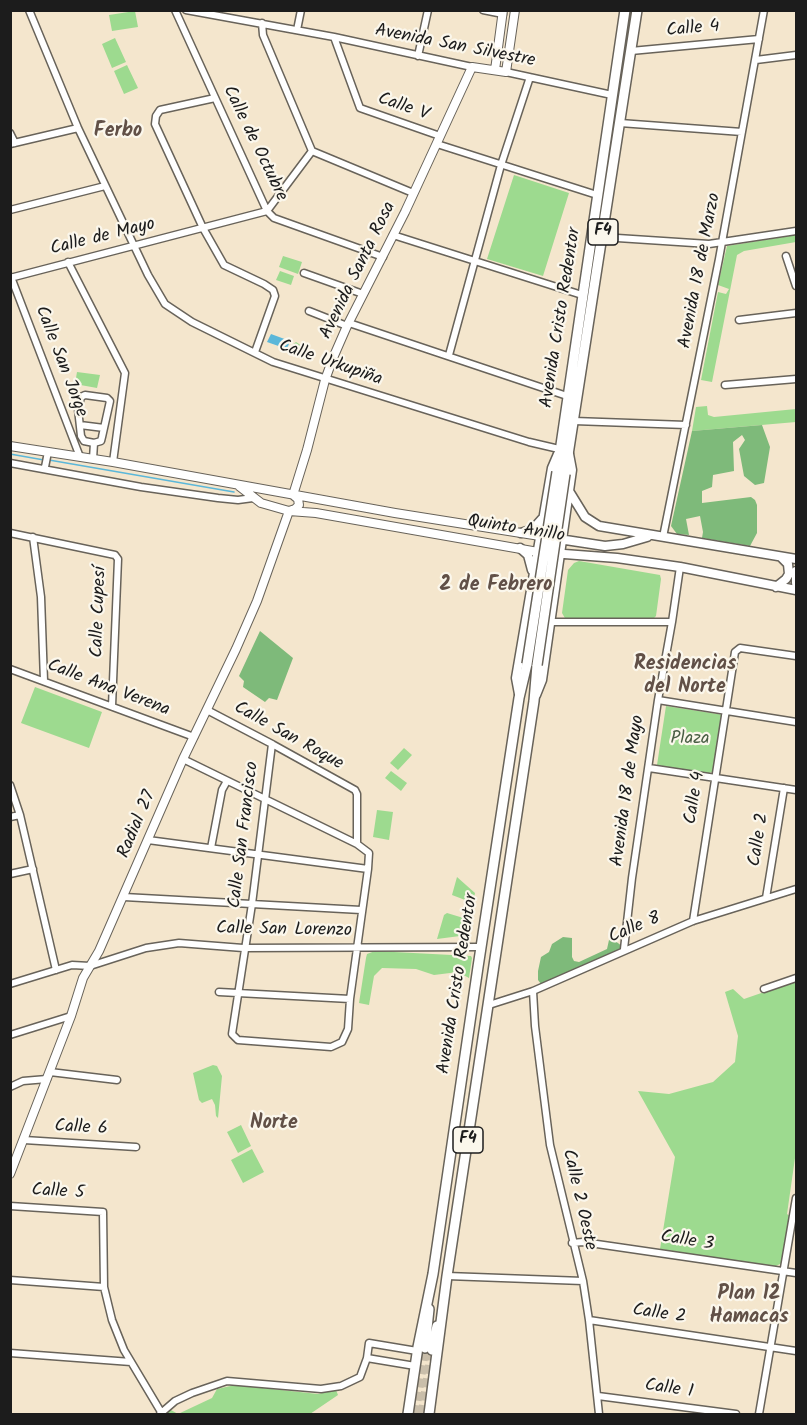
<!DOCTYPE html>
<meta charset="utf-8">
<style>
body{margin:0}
#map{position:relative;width:807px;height:1425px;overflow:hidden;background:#f4e6cd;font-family:Kalam,sans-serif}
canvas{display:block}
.frame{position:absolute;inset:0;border:12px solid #1c1c1c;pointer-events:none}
</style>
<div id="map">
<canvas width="807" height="1425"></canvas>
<div class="frame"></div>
</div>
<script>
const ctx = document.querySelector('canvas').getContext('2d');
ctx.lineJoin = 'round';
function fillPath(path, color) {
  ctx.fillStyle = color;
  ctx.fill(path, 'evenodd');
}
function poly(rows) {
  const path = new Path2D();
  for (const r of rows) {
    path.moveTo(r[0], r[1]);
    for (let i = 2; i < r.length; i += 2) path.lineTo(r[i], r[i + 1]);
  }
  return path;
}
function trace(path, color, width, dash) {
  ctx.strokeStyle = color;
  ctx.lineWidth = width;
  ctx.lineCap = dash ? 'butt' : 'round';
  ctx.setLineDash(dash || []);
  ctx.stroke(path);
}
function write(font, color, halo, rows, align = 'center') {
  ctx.font = font + ' Kalam,sans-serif';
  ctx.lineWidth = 4.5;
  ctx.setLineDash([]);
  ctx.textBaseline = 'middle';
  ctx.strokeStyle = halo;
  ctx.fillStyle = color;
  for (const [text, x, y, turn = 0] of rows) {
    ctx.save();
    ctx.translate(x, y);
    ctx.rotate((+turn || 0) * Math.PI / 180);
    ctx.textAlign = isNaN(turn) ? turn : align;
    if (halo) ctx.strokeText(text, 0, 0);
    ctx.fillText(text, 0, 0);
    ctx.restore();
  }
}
fillPath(poly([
 [135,11,138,27,112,31,109,15],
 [115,38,126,62,112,68,102,44],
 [127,65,138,88,124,94,114,71],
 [514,175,569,193,543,276,487,259],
 [796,235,796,242,744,251,737,255,712,382,701,380,718,292,726,294,729,289,718,285,727,246],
 [283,256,302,262,298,274,279,267],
 [280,271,294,276,291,285,276,280],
 [296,342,308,350,305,359,289,354,292,345],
 [77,372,100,375,97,388,75,384],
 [707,406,708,415,714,417,796,409,796,422,692,431,696,407],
 [579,561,660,575,661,579,656,616,653,619,566,620,562,613,568,570,574,563],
 [35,687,102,712,89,748,21,723],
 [666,706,724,715,714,771,707,774,657,765],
 [404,748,412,755,398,770,390,763],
 [391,771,407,783,401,791,385,778],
 [377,810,393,812,389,840,373,837],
 [457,877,475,893,473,903,452,895],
 [447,913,470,920,469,929,460,936,437,939,444,915],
 [375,951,471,956,472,958,469,978,458,972,434,975,416,969,382,968,374,976,369,1005,359,1003,366,958,367,954],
 [796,981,796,1151,787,1214,791,1217,782,1263,774,1267,660,1249,675,1157,638,1091,669,1094,713,1082,735,1062,738,1036,725,992,733,989,744,999],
 [213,1065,217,1066,222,1076,218,1118,216,1116,215,1105,212,1099,202,1103,199,1100,193,1073],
 [241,1125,251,1146,238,1153,227,1132],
 [252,1149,264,1172,243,1183,231,1160],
 [235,1385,318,1394,336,1390,338,1395,310,1414,165,1414,171,1410,178,1414,212,1398,217,1389]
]), '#9dda8f');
fillPath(poly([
 [762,425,770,447,764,483,755,485,744,476,739,449,745,440,742,435,733,442,734,471,713,475,712,487,702,491,702,503,751,497,755,500,757,505,757,533,750,546,702,538,703,532,700,516,686,519,689,535,677,534,671,526,692,431],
 [260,631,293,658,277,700,269,698,265,702,243,687,244,681,239,676],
 [563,937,572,938,572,957,574,961,579,962,607,949,609,940,611,938,622,946,619,950,541,984,538,980,538,971,541,957,549,952,552,944]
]), '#7eba7a');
fillPath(poly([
 [271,334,290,341,287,349,267,342]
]), '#5bb7d9');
trace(poly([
 [10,454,44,460],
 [49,460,234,492]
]), '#5bb7d9', 1.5);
trace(poly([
 [415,1414,425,1348],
 [422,1414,432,1350]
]), '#c9beaa', 9, [9, 4.5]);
const minor = poly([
 [29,10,78,128,148,275,165,304,192,322,273,362,529,442,559,449],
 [175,10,267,211,274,218,383,257],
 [186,10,334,37,472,67],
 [483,10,503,14],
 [262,23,263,35,312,151,413,193],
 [297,30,301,10],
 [334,37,360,108,440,136],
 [631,51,759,39],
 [418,56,428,10],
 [756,60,796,55],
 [506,72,612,95],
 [215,98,160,110,156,116,155,124,203,228,224,265,264,284,273,290,275,296,255,352],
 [620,123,742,132],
 [10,133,15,143],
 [10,144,78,128],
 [437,144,597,195],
 [10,210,105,186],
 [393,235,582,295],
 [602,237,709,244,796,231],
 [786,256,796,286],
 [68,262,125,373,113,462],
 [304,273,363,294],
 [11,277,80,457],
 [10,278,267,211,312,151],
 [309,311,347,326],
 [739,320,796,313],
 [349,323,567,396],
 [449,355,501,165,530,77],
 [725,385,796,379],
 [574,421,686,425],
 [80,425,104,428],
 [93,459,94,443,101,441,102,437,110,401,107,398,85,395,81,397,78,409,81,436,84,441,94,443],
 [10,463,141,487,218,498,238,500,253,498],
 [45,467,48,452],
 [10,533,115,555,118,559,112,706],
 [33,537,41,597,44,681],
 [663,537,719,259,764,10],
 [550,622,672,622],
 [10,669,194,737],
 [658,700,796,722],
 [207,710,272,744,355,790,357,794,357,844,369,853,368,869,350,999,348,1029,342,1042,331,1047,238,1040,232,1034,252,904,272,744],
 [183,759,357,844],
 [649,768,796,790],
 [10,785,20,815,56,970],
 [10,817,20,815],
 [148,840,368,869],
 [211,848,222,790,227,781],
 [10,874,33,869],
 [124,897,361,910],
 [766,898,784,788],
 [693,921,735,652,740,648,796,656],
 [624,949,632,878,658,700,672,622,680,567],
 [10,984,72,965,90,966,146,948,179,943,243,948,481,947],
 [764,989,796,978],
 [533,991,535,1026,550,1145,583,1281,589,1320,599,1414],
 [219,992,350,999],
 [489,1005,533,991,693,921,796,889],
 [10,1035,71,1016],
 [50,1072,117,1080],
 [10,1087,23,1081,47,1079],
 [24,1140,136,1147],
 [10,1206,103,1212,104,1287,112,1320,124,1350,161,1412],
 [572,1243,583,1242,796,1273],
 [447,1276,583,1281],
 [10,1280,104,1287],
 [589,1320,796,1351],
 [10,1353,131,1362],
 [367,1358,415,1366],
 [598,1396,736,1414],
 [160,1414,175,1401,192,1393,227,1381,321,1389,341,1386,360,1377,367,1358,369,1343,417,1351],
 [759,1414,796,1198]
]);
const tertiary = poly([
 [495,70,503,10],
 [10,446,113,462,395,513,540,536],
 [239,486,261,503,289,511,316,513,538,552],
 [293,495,307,450,325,380,333,358,347,326,405,212,472,67,506,72,515,10],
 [10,1174,71,1016,83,978,99,951,183,759,236,649,257,601,289,511,295,509,299,505,298,499,293,495]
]);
const secondary = poly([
 [569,491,585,517,599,526,796,559],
 [521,533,533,529,542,519],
 [559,539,605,546,623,544,647,537],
 [520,548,528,555,532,570],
 [538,552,617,558,680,567,796,590],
 [796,571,796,583],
 [776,587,786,579,789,574,788,564,781,557],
 [519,694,516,678,552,468,558,454],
 [536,695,542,680,572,470,569,454]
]);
const primary = poly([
 [425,1348,429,1309],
 [432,1350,437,1326]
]);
const trunk = poly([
 [557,472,625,10],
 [565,474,637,10],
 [408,1414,418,1347,433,1274,478,967,519,698,527,664],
 [429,1414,447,1276,534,701,537,665]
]);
trace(minor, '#68635a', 9);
trace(tertiary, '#68635a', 10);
trace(secondary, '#68635a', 11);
trace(primary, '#68635a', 12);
trace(trunk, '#68635a', 12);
trace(minor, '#fff', 6);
trace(tertiary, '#fff', 8);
trace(secondary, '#fff', 8);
trace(primary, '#fff', 9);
trace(trunk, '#fff', 9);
const trunkBridge = poly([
 [527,664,557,472],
 [537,665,565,474]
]);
trace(trunkBridge, '#68635a', 12, []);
trace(trunkBridge, '#fff', 9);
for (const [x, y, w] of [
 [603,232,30],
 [468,1140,30]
]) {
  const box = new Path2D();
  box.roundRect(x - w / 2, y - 13, w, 26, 4.5);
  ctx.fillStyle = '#fbf7ec';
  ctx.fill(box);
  trace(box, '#1c1c1c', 1.5);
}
write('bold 16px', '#1c1c1c', null, [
 ["F4",603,232],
 ["F4",468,1140]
]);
write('18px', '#1c1c1c', '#fbf7ec', [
 ["Calle 4",693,30,-5],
 ["Avenida San Silvestre",455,47,11],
 ["Calle V",403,108,19],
 ["Calle de Octubre",254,144,64],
 ["Calle de Mayo",103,238,-14],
 ["Avenida Santa Rosa",359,271,-64],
 ["Avenida 18 de Marzo",701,271,-79],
 ["Avenida Cristo Redentor",562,318,-81],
 ["Calle San Jorge",60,362,69],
 ["Calle Urkupiña",330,364,19],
 ["Quinto Anillo",516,530,9],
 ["Calle Cupesí",100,612,-88],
 ["Calle Ana Verena",108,689,21],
 ["Calle San Roque",288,737,29],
 ["Avenida 18 de Mayo",629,791,-82],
 ["Calle 4",696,798,-81],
 ["Radial 27",138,825,-67],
 ["Calle San Francisco",245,835,-83],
 ["Calle 2",760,840,-81],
 ["Calle 8",635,929,-23],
 ["Calle San Lorenzo",284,931,1],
 ["Avenida Cristo Redentor",459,984,-81],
 ["Calle 6",81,1129,3],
 ["Calle 5",58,1193,3],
 ["Calle 2 Oeste",578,1200,77],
 ["Calle 3",687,1242,9],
 ["Calle 2",659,1315,8],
 ["Calle 1",669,1390,8]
]);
write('18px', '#495e44', '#fbf7ec', [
 ["Plaza",690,740]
]);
write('bold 20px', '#615047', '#fbf7ec', [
 ["Ferbo",118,133],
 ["2 de Febrero",496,587],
 ["Residencias",685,666],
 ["del Norte",685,689],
 ["Norte",274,1125],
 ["Plan 12",749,1296],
 ["Hamacas",749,1319]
]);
</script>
